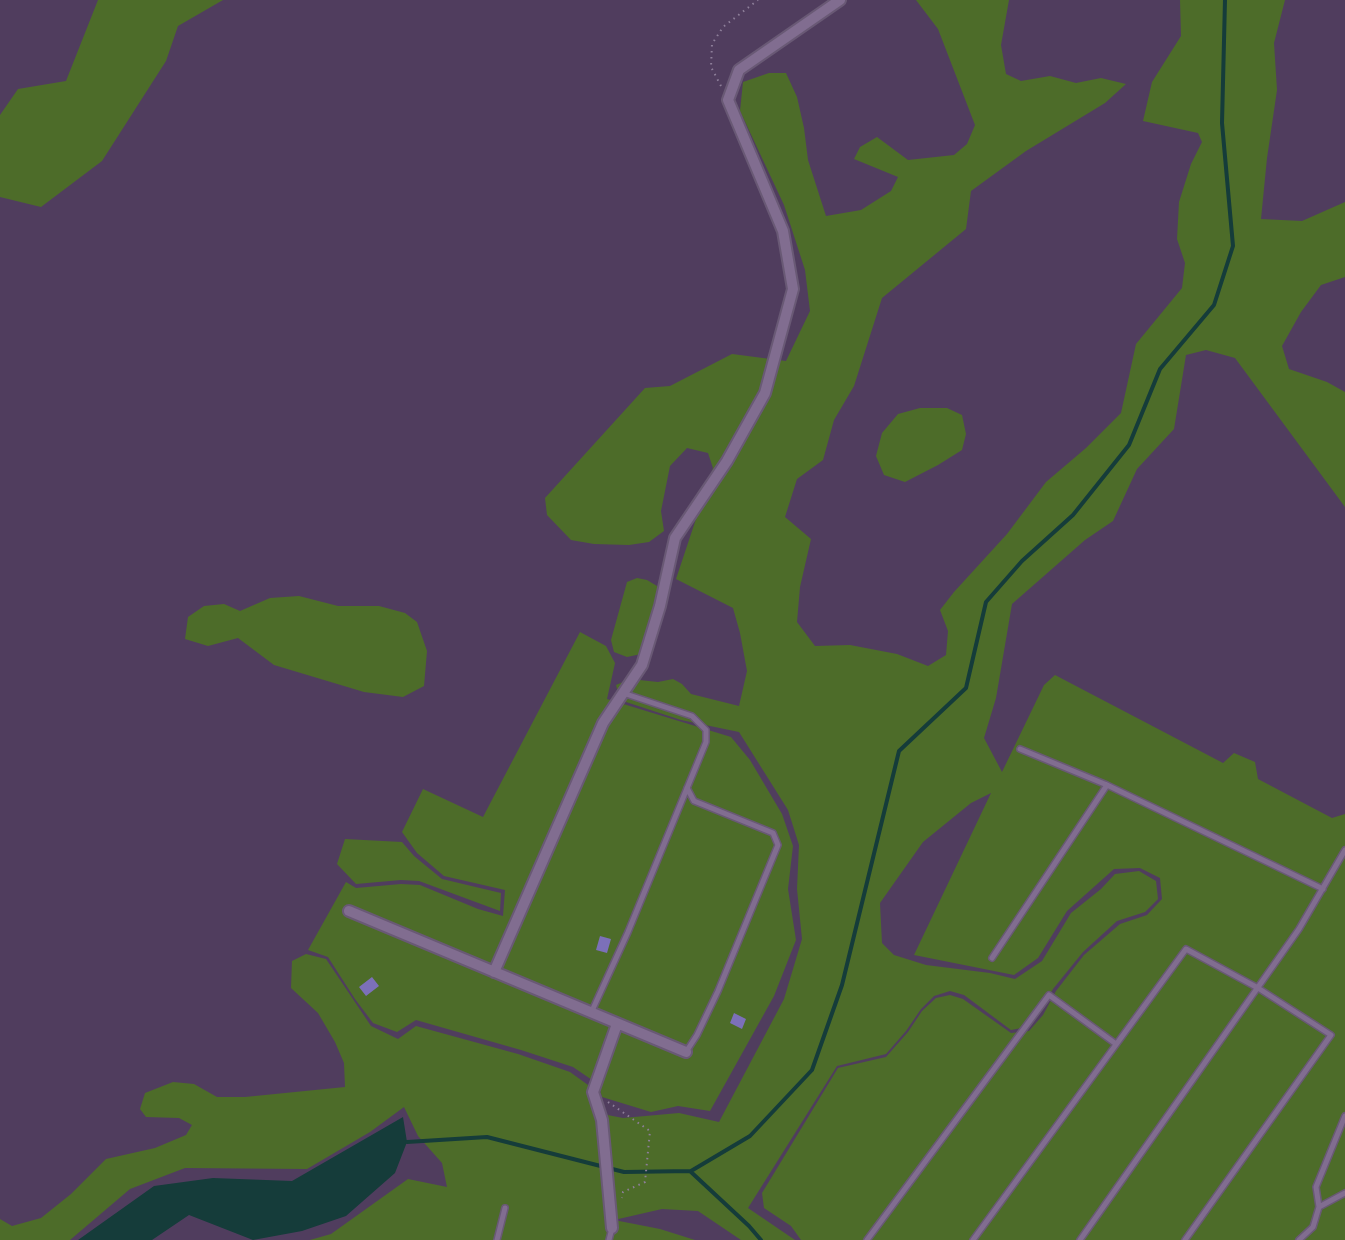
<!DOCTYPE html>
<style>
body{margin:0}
canvas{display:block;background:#503d5e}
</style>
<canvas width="1345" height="1240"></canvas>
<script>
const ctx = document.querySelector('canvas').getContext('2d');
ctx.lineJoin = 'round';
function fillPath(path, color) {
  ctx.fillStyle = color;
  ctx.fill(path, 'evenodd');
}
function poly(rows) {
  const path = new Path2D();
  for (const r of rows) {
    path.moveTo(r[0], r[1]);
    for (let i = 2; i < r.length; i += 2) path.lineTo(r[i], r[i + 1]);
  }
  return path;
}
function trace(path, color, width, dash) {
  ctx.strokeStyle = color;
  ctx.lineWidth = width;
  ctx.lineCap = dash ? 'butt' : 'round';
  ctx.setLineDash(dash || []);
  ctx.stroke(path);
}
fillPath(poly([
 [98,0,223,0,178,26,166,61,102,161,41,207,0,197,0,115,18,89,66,81],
 [916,0,1009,0,1001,45,1006,74,1021,81,1050,76,1076,83,1101,78,1126,84,1105,103,1026,151,971,191,966,229,882,298,854,386,834,420,823,460,797,479,785,517,811,539,800,587,797,622,815,646,850,645,897,654,928,666,946,655,948,631,940,610,954,592,1007,534,1046,482,1086,448,1121,413,1136,344,1182,288,1185,263,1177,239,1179,202,1191,164,1202,142,1198,133,1143,121,1152,82,1181,36,1180,0,1285,0,1274,43,1277,90,1267,158,1261,219,1302,221,1345,202,1345,277,1321,285,1301,312,1282,346,1289,369,1327,382,1345,392,1345,507,1235,358,1206,350,1186,355,1174,429,1137,469,1113,521,1085,540,1012,604,996,698,984,738,1002,772,1044,685,1055,675,1223,763,1234,753,1255,762,1258,779,1332,818,1345,814,1345,1240,801,1240,791,1226,764,1208,762,1193,838,1068,886,1057,908,1032,922,1011,936,998,950,995,963,999,1011,1033,1029,1031,1043,1015,1056,991,1084,955,1120,924,1147,915,1162,899,1160,878,1140,868,1114,869,1067,911,1038,958,1014,975,914,955,991,793,971,803,923,842,880,903,882,943,894,955,926,965,990,973,1015,979,1042,961,1071,913,1101,889,1115,874,1139,871,1156,881,1158,899,1145,912,1117,921,1083,952,1053,989,1040,1011,1027,1027,1011,1030,964,995,950,991,934,996,921,1009,906,1031,886,1054,837,1066,748,1208,795,1240,741,1240,698,1211,662,1209,614,1220,660,1229,695,1240,310,1240,331,1234,408,1179,447,1187,442,1163,418,1136,404,1107,370,1132,307,1169,185,1168,130,1189,70,1240,0,1240,0,1219,12,1226,41,1218,71,1194,106,1159,155,1148,186,1135,192,1125,179,1118,146,1117,140,1109,145,1093,173,1082,194,1084,217,1097,245,1097,345,1087,344,1063,335,1042,318,1013,291,988,292,961,306,954,326,959,371,1026,398,1039,416,1026,518,1054,570,1072,595,1090,597,1113,623,1118,679,1113,719,1122,784,999,802,939,797,889,799,845,788,810,739,732,681,720,620,700,616,685,630,679,658,682,673,679,682,684,691,694,739,706,747,671,740,633,733,608,676,579,713,468,708,453,687,448,670,466,661,511,664,531,649,542,629,545,594,544,571,540,547,515,545,498,645,388,670,386,732,354,786,361,810,311,805,270,784,205,740,111,743,82,769,73,786,73,797,97,804,128,808,160,826,216,861,210,891,191,898,177,854,159,860,147,877,137,908,160,954,155,967,144,975,125,938,29],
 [920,408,947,408,962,415,966,434,962,450,938,465,905,482,884,475,876,456,882,433,898,414],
 [637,578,647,580,657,586,659,596,641,654,627,657,614,652,611,640,627,582],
 [299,596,338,606,379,606,405,613,417,622,427,651,424,686,403,697,364,692,274,665,238,638,208,646,185,639,188,617,204,606,224,604,240,611,270,598],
 [580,632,606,646,615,663,607,699,731,737,750,760,782,814,793,846,788,889,796,940,774,996,710,1111,678,1106,651,1112,602,1097,598,1084,573,1067,521,1050,416,1020,397,1032,373,1023,355,999,328,957,308,950,346,882,356,888,401,884,420,885,478,909,503,916,505,890,444,876,417,853,402,832,423,789,483,817],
 [345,839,402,842,414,856,442,879,501,893,500,911,419,881,401,880,356,884,337,864]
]), '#4d6c29');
fillPath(poly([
 [403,1117,407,1142,395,1173,346,1216,302,1231,253,1240,189,1215,152,1240,78,1240,154,1186,213,1178,292,1181]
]), '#153c3a');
trace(poly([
 [407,1142,487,1137,624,1172,691,1171,750,1136,812,1070,842,985,899,751,966,688,986,602,1022,561,1073,515,1129,445,1160,369,1214,305,1233,246,1222,123,1225,0],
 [691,1172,749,1226,761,1240]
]), '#153c3a', 4);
fillPath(poly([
 [600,936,611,939,607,953,596,950],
 [372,977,379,986,366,996,359,987],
 [734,1013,746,1019,742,1029,730,1023]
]), '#7c70b9');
const lane = poly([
 [1020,749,1107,785,1323,889],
 [992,958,1107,785],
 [591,1013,628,932,706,742,706,730,692,716,623,693],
 [686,1052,697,1035,718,991,778,845,773,833,694,801,687,788],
 [1345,1116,1316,1187,1319,1207,1345,1193],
 [497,1240,505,1208],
 [609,1240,612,1228],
 [867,1240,1049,995,1116,1044],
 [973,1240,1186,949,1258,988,1331,1035,1185,1240],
 [1080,1240,1299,929,1345,850],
 [1299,1240,1313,1227,1319,1207]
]);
const street = poly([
 [349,911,686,1052],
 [494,972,603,723,642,665,660,606,675,538,727,461,765,393,793,289,783,231,728,100,739,70,840,0],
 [612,1228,602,1120,593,1092,617,1024]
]);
trace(lane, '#695975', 8);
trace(street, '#695975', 14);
trace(poly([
 [721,86,711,67,712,44,723,27,758,0],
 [608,1102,650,1131,645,1182,623,1192,622,1198]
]), '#8e7f9a', 2, [1.5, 4.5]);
trace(lane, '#816d90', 5);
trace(street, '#816d90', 10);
</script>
